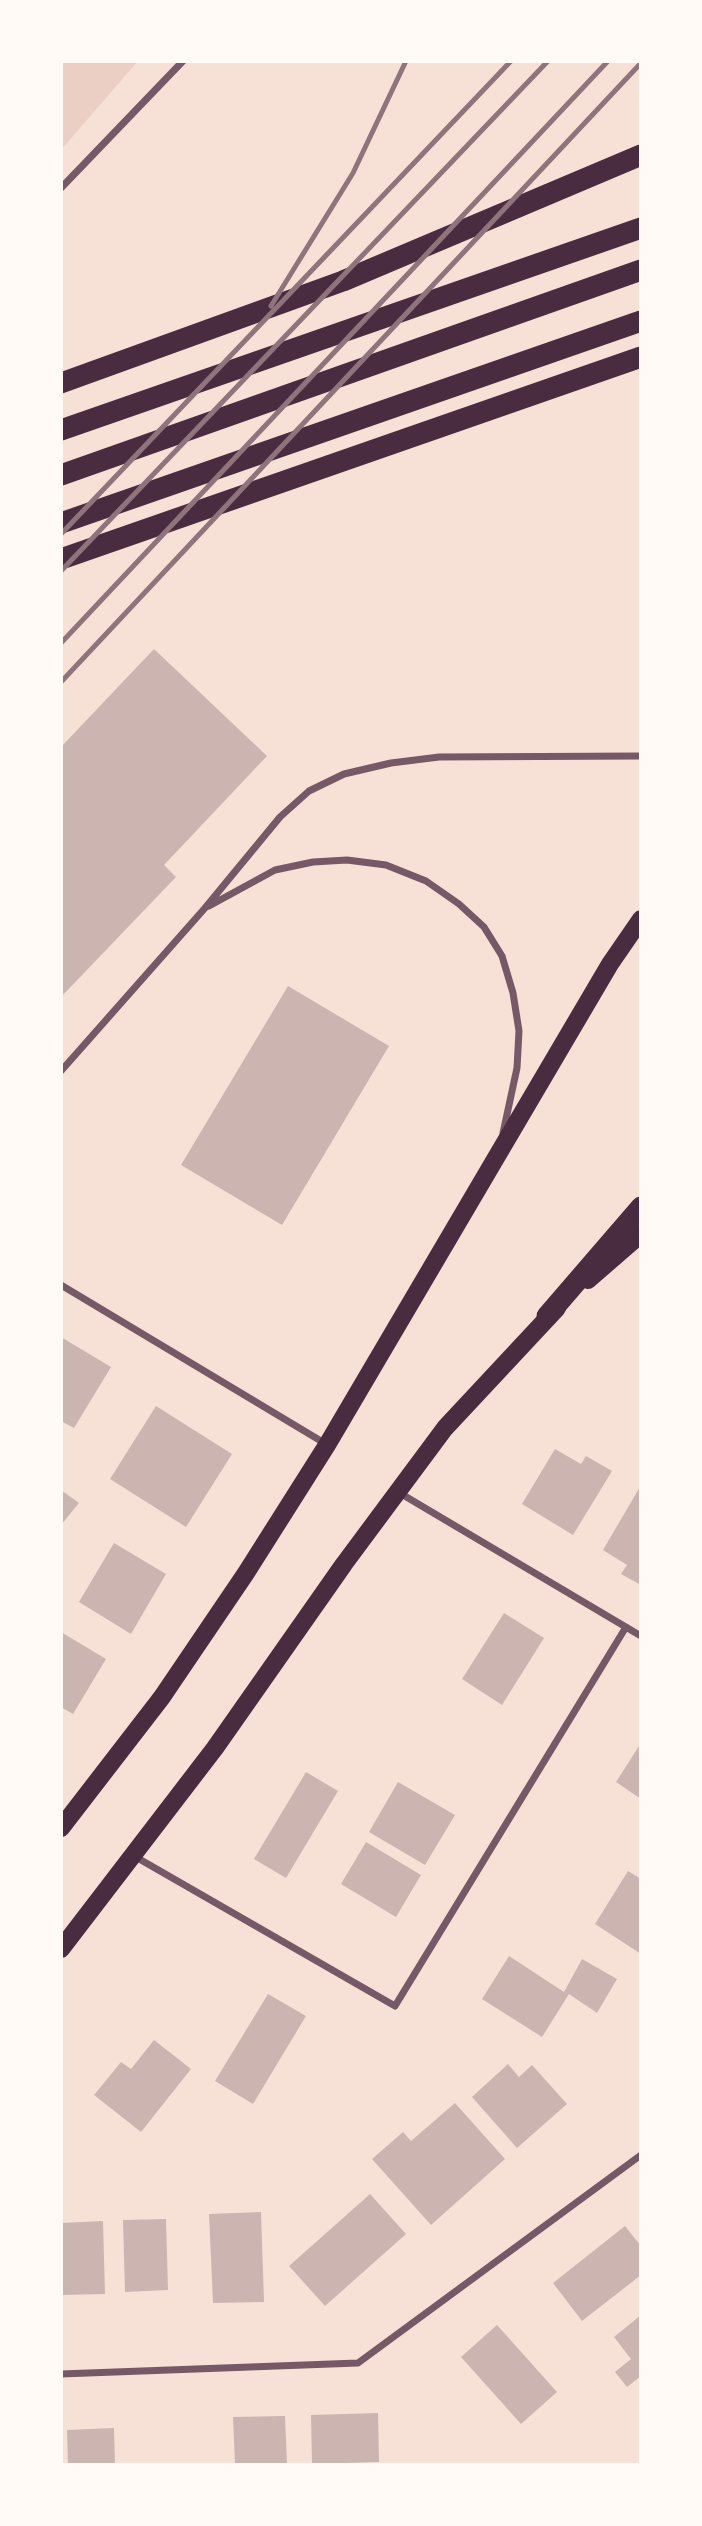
<!DOCTYPE html>
<style>
body{margin:0}
#map{position:relative;width:702px;height:2526px;overflow:hidden;background:#f7e1d7;font-family:"Noto Serif",serif}
canvas{display:block}
.frame{position:absolute;inset:0;border:63px solid #fffaf5;pointer-events:none}
</style>
<div id="map">
<canvas width="702" height="2526"></canvas>
<div class="frame"></div>
</div>
<script>
const ctx = document.querySelector('canvas').getContext('2d');
ctx.lineJoin = 'round';
function fillPath(path, color) {
  ctx.fillStyle = color;
  ctx.fill(path, 'evenodd');
}
function poly(rows) {
  const path = new Path2D();
  for (const r of rows) {
    path.moveTo(r[0], r[1]);
    for (let i = 2; i < r.length; i += 2) path.lineTo(r[i], r[i + 1]);
  }
  return path;
}
function trace(path, color, width, dash) {
  ctx.strokeStyle = color;
  ctx.lineWidth = width;
  ctx.lineCap = dash ? 'butt' : 'round';
  ctx.setLineDash(dash || []);
  ctx.stroke(path);
}
fillPath(poly([
 [61,61,138,61,61,150]
]), '#ebcfc5');
fillPath(poly([
 [154,649,267,756,164,865,176,877,61,997,61,747],
 [288,986,389,1046,282,1225,181,1165],
 [61,1337,111,1367,74,1428,61,1421],
 [156,1406,232,1454,186,1527,110,1479],
 [555,1449,581,1464,586,1456,612,1471,573,1535,522,1504],
 [641,1485,641,1585,621,1574,627,1565,603,1550],
 [61,1490,79,1503,61,1525],
 [114,1543,166,1574,131,1634,79,1602],
 [504,1613,544,1638,502,1705,462,1679],
 [61,1632,106,1659,73,1714,61,1707],
 [641,1743,641,1799,616,1782],
 [306,1772,338,1791,286,1878,254,1859],
 [398,1782,455,1815,425,1865,369,1832],
 [366,1842,421,1875,396,1917,341,1884],
 [628,1871,641,1879,641,1954,595,1924],
 [509,1956,564,1992,582,1959,617,1979,597,2013,569,1994,542,2037,482,1999],
 [268,1994,306,2016,253,2104,215,2081],
 [154,2040,191,2069,141,2132,94,2095,121,2062,131,2069],
 [508,2064,519,2077,532,2065,567,2104,517,2148,472,2097],
 [455,2103,505,2159,431,2225,372,2159,403,2132,411,2141],
 [370,2194,406,2234,325,2306,289,2266],
 [261,2212,264,2302,213,2303,209,2214],
 [166,2219,168,2290,125,2292,123,2220],
 [103,2221,105,2294,61,2295,61,2223],
 [625,2226,641,2246,641,2275,582,2321,553,2283],
 [641,2315,641,2376,627,2387,615,2372,631,2359,614,2337],
 [497,2325,557,2392,521,2424,461,2357],
 [378,2413,379,2462,312,2464,311,2415],
 [285,2416,287,2465,235,2465,233,2417],
 [114,2428,115,2465,68,2465,67,2430]
]), '#ccb4b1');
trace(poly([
 [61,188,183,61],
 [209,906,275,870,313,862,347,860,386,865,426,881,459,904,484,927,502,956,513,993,519,1031,517,1068,503,1133],
 [61,1071,205,908,280,817,309,791,344,774,391,763,439,757,641,756],
 [61,1285,326,1444],
 [398,1492,641,1636],
 [134,1856,395,2006,626,1627],
 [61,2374,358,2363,641,2155]
]), '#755966', 7);
trace(poly([
 [588,1280,641,1234],
 [61,1828,162,1697,246,1573,327,1445,610,964,641,919],
 [61,1949,215,1748,344,1564,445,1428,557,1308]
]), '#4a2c40', 18);
trace(poly([
 [61,383,343,281,641,155],
 [61,430,641,228],
 [61,475,641,270],
 [61,523,641,321],
 [61,559,641,357],
 [547,1316,641,1207]
]), '#4a2c40', 21);
trace(poly([
 [271,306,353,173,406,61],
 [61,534,511,61],
 [61,571,548,61],
 [61,643,608,61],
 [61,682,641,63]
]), '#8f747c', 5);
</script>
